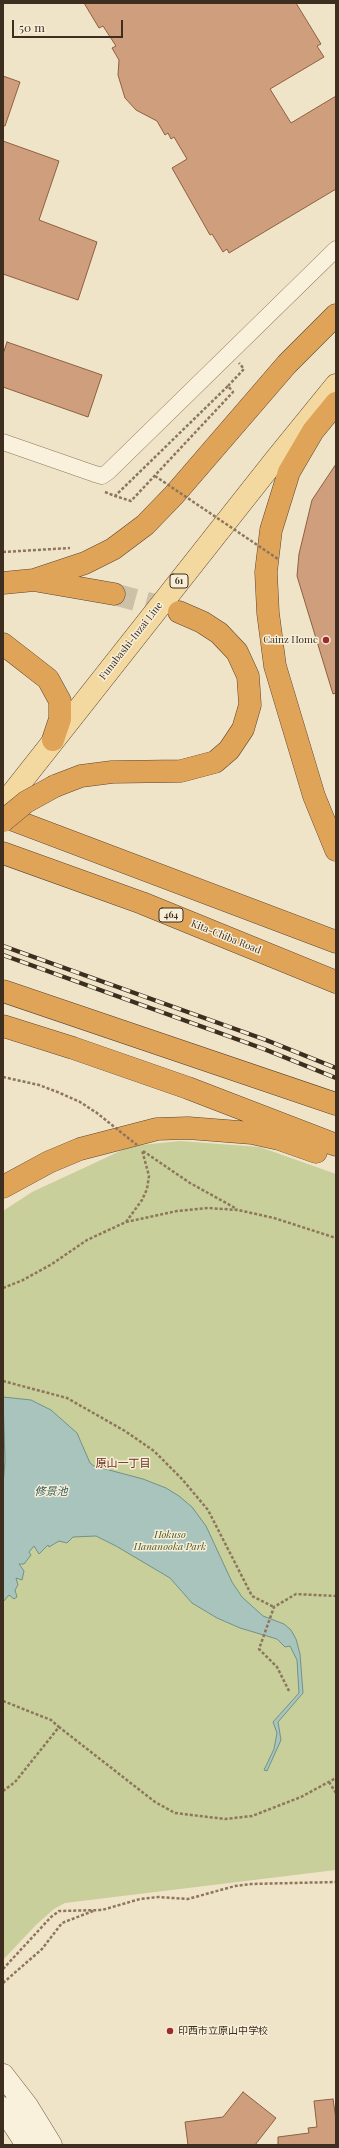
<!DOCTYPE html>
<meta charset="utf-8">
<style>
body{margin:0}
#map{position:relative;width:339px;height:2148px;overflow:hidden;background:#f0e4c8;font-family:"Playfair Display",serif}
canvas{display:block}
.frame{position:absolute;inset:0;border:4px solid #3d2e20;pointer-events:none}
.scale{position:absolute;left:12px;top:20px;width:111px;height:18px;box-sizing:border-box;border:2px solid #3d2e20;border-top:0;padding-left:5px;font-size:12px;line-height:14px;white-space:nowrap;color:#3d2e20;-webkit-text-stroke:3px #f7eed8;paint-order:stroke}
</style>
<div id="map">
<canvas width="339" height="2148"></canvas>
<div class="frame"></div>
<div class="scale">50 m</div>
</div>
<script>
const ctx = document.querySelector('canvas').getContext('2d');
ctx.lineJoin = 'round';
function fillPath(path, color) {
  ctx.fillStyle = color;
  ctx.fill(path, 'evenodd');
}
function poly(rows) {
  const path = new Path2D();
  for (const r of rows) {
    path.moveTo(r[0], r[1]);
    for (let i = 2; i < r.length; i += 2) path.lineTo(r[i], r[i + 1]);
  }
  return path;
}
function trace(path, color, width, dash) {
  ctx.strokeStyle = color;
  ctx.lineWidth = width;
  ctx.lineCap = dash ? 'butt' : 'round';
  ctx.setLineDash(dash || []);
  ctx.stroke(path);
}
function write(font, color, halo, rows, align = 'center') {
  ctx.font = font + ' "Playfair Display","Noto Sans JP",serif';
  ctx.lineWidth = 3;
  ctx.setLineDash([]);
  ctx.textBaseline = 'middle';
  ctx.strokeStyle = halo;
  ctx.fillStyle = color;
  for (const [text, x, y, turn = 0] of rows) {
    ctx.save();
    ctx.translate(x, y);
    ctx.rotate((+turn || 0) * Math.PI / 180);
    ctx.textAlign = isNaN(turn) ? turn : align;
    if (halo) ctx.strokeText(text, 0, 0);
    ctx.fillText(text, 0, 0);
    ctx.restore();
  }
}
fillPath(poly([
 [180,1141,260,1147,336,1174,336,1870,65,1903,54,1909,36,1925,3,1960,3,1211,32,1192,131,1146]
]), '#c9cf9b');
const water = poly([
 [3,1397,31,1400,51,1410,77,1433,90,1463,94,1466,143,1479,166,1488,179,1496,192,1507,206,1526,232,1582,242,1597,263,1616,284,1624,291,1630,296,1639,300,1654,303,1693,278,1722,281,1740,267,1771,264,1770,274,1749,277,1733,273,1722,299,1693,297,1660,290,1646,285,1647,277,1639,240,1628,217,1618,192,1603,170,1578,116,1546,96,1536,73,1537,67,1543,59,1541,49,1547,48,1545,39,1554,34,1546,29,1552,31,1555,24,1564,19,1564,24,1571,22,1580,16,1578,18,1585,15,1590,17,1597,14,1599,9,1595,3,1602,3,1485,5,1461,3,1397]
]);
fillPath(water, '#a9c4bc');
trace(water, '#6f938a', 1);
const building = poly([
 [84,3,296,3,321,44,317,46,324,57,270,89,291,123,336,96,336,189,229,253,227,249,223,252,212,234,210,235,172,168,187,159,174,137,171,139,168,133,165,135,157,121,136,110,125,98,118,75,119,60,112,48,116,46,103,26,99,28,84,3],
 [3,76,20,82,5,126,3,126,3,76],
 [3,141,59,161,39,220,97,242,78,300,3,274,3,141],
 [7,342,102,375,88,417,3,387,3,354,7,342],
 [336,464,336,693,333,694,297,576,299,554,312,500,336,464],
 [243,2092,276,2118,255,2145,188,2145,185,2122,223,2117,243,2092],
 [333,2099,336,2119,336,2145,278,2145,278,2137,309,2133,308,2128,317,2127,314,2101,333,2099]
]);
fillPath(building, '#cf9f7d');
trace(building, '#8d5f41', 1);
trace(poly([
 [114,594,176,611]
]), '#ccc0a6', 22, [22, 11]);
const street = poly([
 [3,442,95,474,102,476,108,472,336,249]
]);
const secondary = poly([
 [3,2075,27,2106,51,2145],
 [3,2108,27,2145]
]);
const primary = poly([
 [3,805,275,460,336,385]
]);
const highway = poly([
 [336,403,313,431,289,472,271,530,266,572,268,613,275,666,314,796,336,850],
 [39,581,114,594],
 [3,583,34,580,85,563,113,549,145,525,174,495,287,364,336,315],
 [3,644,48,679,60,701,60,719,53,740],
 [55,786,81,776,112,772,181,771,215,762,229,750,243,729,250,705,248,676,237,652,219,633,202,622,179,612],
 [3,816,336,942],
 [3,853,142,903,336,982],
 [3,991,336,1104],
 [3,1026,73,1048,188,1088,336,1145],
 [3,1187,49,1162,80,1149,157,1129,188,1128,252,1133,279,1139,316,1152]
]);
trace(street, '#8d765c', 17);
trace(secondary, '#6f573f', 23);
trace(primary, '#5b4430', 23);
trace(highway, '#5b4430', 23);
trace(poly([
 [228,386,244,369,239,363],
 [105,492,115,496,131,501,233,392,228,386,115,496],
 [3,552,70,548],
 [143,1151,190,1183,237,1209],
 [126,1222,142,1200,147,1189,149,1176,142,1150],
 [3,1288,23,1280,52,1264,87,1240,126,1222,177,1211,208,1208,238,1210,274,1218,336,1238],
 [3,1381,67,1398,125,1431,154,1451,182,1479,208,1510,252,1596,274,1607],
 [289,1691,277,1667,259,1649,274,1607,296,1594,336,1596],
 [3,1701,51,1720,59,1727],
 [329,1782,336,1793],
 [3,1791,15,1782,59,1727,155,1802,175,1813,225,1819,252,1816,301,1797,336,1778],
 [3,1969,51,1917,59,1911,102,1910,140,1899,158,1897,188,1899,235,1886,251,1884,336,1882],
 [3,1983,42,1949,62,1923,93,1911]
]), '#8d765c', 2.5, [3, 2]);
trace(street, '#faf1dc', 16);
trace(secondary, '#faf1dc', 22);
trace(primary, '#f3d9a0', 22);
trace(highway, '#e0a458', 22);
const rail = poly([
 [3,946,266,1040,336,1068],
 [3,955,264,1049,336,1078]
]);
trace(rail, '#3d2e20', 4.5);
trace(rail, '#f7eed8', 3, [9]);
const highwayBridge = poly([
 [3,821,26,802,55,786]
]);
trace(highwayBridge, '#5b4430', 23, []);
trace(poly([
 [155,476,278,559],
 [3,1077,39,1085,60,1093,80,1102,97,1113,137,1145]
]), '#8d765c', 2.5, [3, 2]);
trace(highwayBridge, '#e0a458', 22);
for (const [x, y, r, color] of [
 [326,640,4,"#9e2a2b"],
 [170,2031,4,"#9e2a2b"]
]) {
  const dot = new Path2D();
  dot.arc(x, y, r, 0, 2 * Math.PI);
  ctx.fillStyle = color;
  ctx.fill(dot);
  trace(dot, '#f7eed8', 1.5);
}
for (const [x, y, w] of [
 [179,581,18],
 [171,915,24]
]) {
  const box = new Path2D();
  box.roundRect(x - w / 2, y - 7, w, 14, 3);
  ctx.fillStyle = '#f7eed8';
  ctx.fill(box);
  trace(box, '#3d2e20', 1);
}
write('bold 9px', '#3d2e20', null, [
 ["61",179,581],
 ["464",171,915]
]);
write('10px', '#3d2e20', '#f7eed8', [
 ["Cainz Home",318,640],
 ["印西市立原山中学校",178,2031,"left"]
], 'right');
write('10px', '#3d2e20', '#f7eed8', [
 ["Funabashi-Inzai Line",131,641,-52],
 ["Kita-Chiba Road",226,937,22]
]);
write('italic 10px', '#4d5a26', '#f7eed8', [
 ["Hokuso",170,1535],
 ["Hananooka Park",170,1547]
]);
write('11px', '#6b2e1e', '#f7eed8', [
 ["原山一丁目",123,1464]
]);
write('italic 11px', '#2f5d5a', '#f7eed8', [
 ["修景池",51,1492]
]);
</script>
